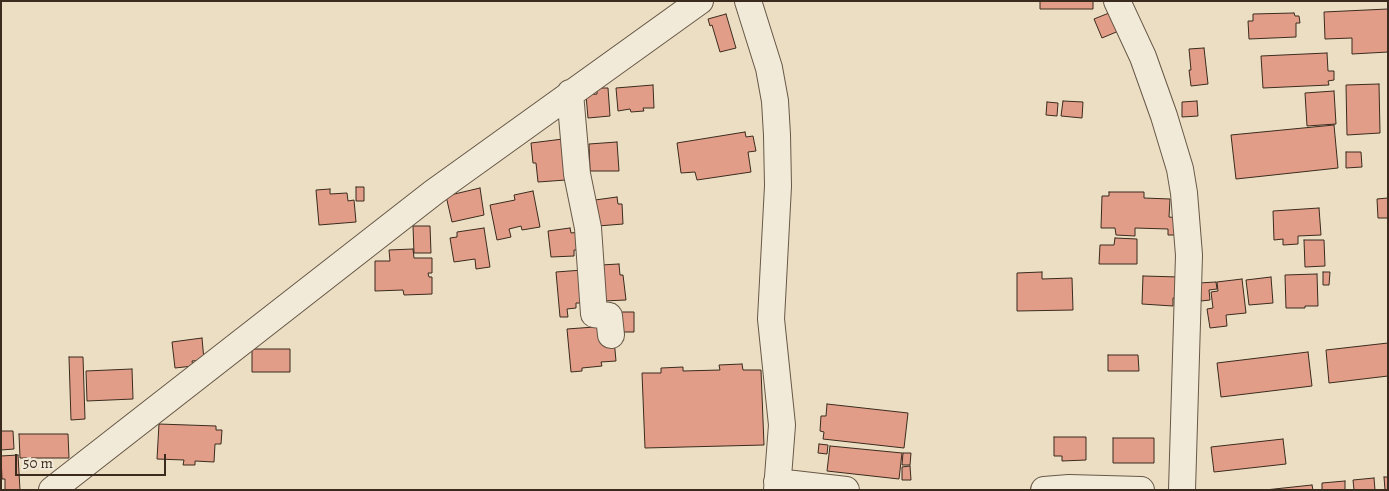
<!DOCTYPE html>
<style>
body{margin:0}
#map{position:relative;width:1389px;height:491px;overflow:hidden;background:#ebdec3;font-family:Alegreya,serif}
canvas{display:block}
.frame{position:absolute;inset:0;border:2px solid #3b2b1e;pointer-events:none}
.scale{position:absolute;left:15px;top:454px;width:151px;height:22px;box-sizing:border-box;border:2px solid #3b2b1e;border-top:0;padding-left:6px;font-size:15px;line-height:18px;white-space:nowrap;color:#3b2b1e;-webkit-text-stroke:4px #f2ead8;paint-order:stroke}
</style>
<div id="map">
<canvas width="1389" height="491"></canvas>
<div class="frame"></div>
<div class="scale">50 m</div>
</div>
<script>
const ctx = document.querySelector('canvas').getContext('2d');
ctx.lineJoin = 'round';
function fillPath(path, color) {
  ctx.fillStyle = color;
  ctx.fill(path, 'evenodd');
}
function poly(rows) {
  const path = new Path2D();
  for (const r of rows) {
    path.moveTo(r[0], r[1]);
    for (let i = 2; i < r.length; i += 2) path.lineTo(r[i], r[i + 1]);
  }
  return path;
}
function trace(path, color, width, dash) {
  ctx.strokeStyle = color;
  ctx.lineWidth = width;
  ctx.lineCap = dash ? 'butt' : 'round';
  ctx.setLineDash(dash || []);
  ctx.stroke(path);
}
const building = poly([
 [1040,1,1093,1,1093,9,1040,9,1040,1],
 [1388,9,1388,52,1352,54,1352,38,1325,39,1324,12,1388,9],
 [1114,11,1121,30,1102,38,1094,19,1114,11],
 [1294,13,1295,16,1299,16,1300,23,1296,23,1296,37,1249,39,1248,21,1253,21,1253,14,1294,13],
 [726,14,736,48,720,52,712,25,710,26,708,19,726,14],
 [1204,48,1208,84,1191,86,1189,70,1191,70,1189,49,1204,48],
 [1327,53,1328,71,1334,71,1334,80,1328,81,1329,85,1263,88,1261,56,1327,53],
 [1379,84,1380,133,1347,135,1346,85,1379,84],
 [653,85,654,108,643,108,644,111,631,112,630,109,618,111,616,88,653,85],
 [597,88,608,88,610,116,588,118,586,95,597,94,597,88],
 [1334,91,1336,124,1307,126,1305,93,1334,91],
 [1063,101,1083,102,1082,118,1061,116,1063,101],
 [1197,101,1198,116,1182,117,1182,102,1197,101],
 [1047,102,1058,103,1057,116,1046,115,1047,102],
 [1334,125,1338,168,1236,179,1231,135,1334,125],
 [745,132,746,137,753,136,756,151,748,152,751,172,697,180,695,172,681,173,677,143,745,132],
 [563,139,566,180,538,182,536,163,533,163,531,143,563,139],
 [617,142,619,171,590,171,589,144,617,142],
 [1346,152,1361,152,1362,167,1346,168,1346,152],
 [356,187,364,187,364,201,356,201,356,187],
 [480,188,484,215,452,222,446,196,480,188],
 [330,189,330,194,347,193,348,201,354,200,356,222,319,225,316,190,330,189],
 [533,191,540,227,522,230,521,226,509,229,511,237,497,240,490,205,515,200,514,195,533,191],
 [1109,192,1144,192,1144,198,1170,199,1169,217,1178,218,1178,235,1168,235,1168,229,1135,228,1135,236,1116,235,1115,228,1101,228,1102,196,1109,196,1109,192],
 [617,197,618,204,622,204,623,224,598,226,595,200,617,197],
 [1388,198,1388,218,1378,218,1377,199,1388,198],
 [1319,208,1321,235,1298,236,1298,244,1283,245,1283,239,1274,240,1273,211,1319,208],
 [413,226,430,226,431,253,414,253,413,226],
 [484,228,490,267,476,269,475,259,454,262,450,238,457,237,457,232,484,228],
 [570,228,571,233,580,232,581,250,574,250,574,256,551,257,548,231,570,228],
 [1115,238,1137,239,1137,264,1099,264,1100,245,1114,245,1115,238],
 [1304,240,1324,240,1325,266,1305,267,1304,240],
 [413,249,414,258,432,258,432,273,428,273,429,277,432,277,432,294,404,295,403,290,375,291,375,261,390,261,389,250,413,249],
 [619,264,620,275,623,275,626,300,603,301,601,265,619,264],
 [583,270,586,303,576,303,576,308,567,309,568,317,560,317,556,272,583,270],
 [1042,272,1042,279,1072,278,1073,310,1017,311,1017,273,1042,272],
 [1323,272,1330,272,1329,285,1323,285,1323,272],
 [1317,274,1318,306,1305,306,1305,308,1286,308,1285,275,1317,274],
 [1143,276,1180,277,1180,298,1173,298,1173,306,1142,304,1143,276],
 [1271,277,1273,303,1249,305,1246,280,1271,277],
 [1242,279,1246,313,1226,315,1227,326,1210,328,1207,309,1213,308,1211,292,1218,291,1217,282,1242,279],
 [1216,282,1217,289,1209,290,1210,300,1201,301,1199,283,1216,282],
 [621,312,634,312,634,332,621,332,621,312],
 [608,326,614,339,616,361,601,362,602,366,582,368,582,371,571,372,567,329,608,326],
 [202,338,204,360,192,361,193,366,175,368,172,342,202,338],
 [1388,343,1388,376,1329,383,1326,350,1388,343],
 [252,349,290,349,290,372,252,372,252,349],
 [1308,352,1312,386,1221,397,1217,363,1308,352],
 [1108,355,1138,355,1139,371,1108,371,1108,355],
 [69,357,83,357,85,419,71,420,69,357],
 [742,364,743,370,761,370,764,445,645,448,642,373,661,373,661,368,683,367,683,371,720,370,719,365,742,364],
 [132,369,133,399,87,401,86,371,132,369],
 [827,404,908,413,904,448,823,439,824,432,820,431,821,416,826,416,827,404],
 [159,424,216,426,216,430,222,430,221,444,215,444,214,462,195,461,195,465,183,465,184,460,157,459,159,424],
 [1,431,13,431,14,449,1,450,1,431],
 [19,434,68,434,69,458,20,458,19,434],
 [1054,437,1086,437,1086,460,1062,461,1062,456,1054,456,1054,437],
 [1113,438,1154,438,1154,463,1113,463,1113,438],
 [1283,439,1286,464,1214,472,1211,447,1283,439],
 [819,444,828,445,827,454,818,453,819,444],
 [830,446,902,453,899,479,827,471,830,446],
 [903,453,911,453,910,465,902,465,903,453],
 [18,455,20,490,5,490,5,479,2,479,1,456,18,455],
 [910,466,911,480,902,480,902,467,910,466],
 [1384,477,1388,477,1388,490,1385,490,1384,477],
 [1374,478,1375,490,1354,490,1353,480,1374,478],
 [1345,481,1345,490,1322,490,1322,483,1345,481],
 [1312,485,1313,490,1265,490,1312,485]
]);
fillPath(building, '#e29d88');
trace(building, '#3b2b1e', 1);
const minor = poly([
 [748,1,769,68,775,101,777,135,778,186,771,319,782,425,777,490],
 [1117,1,1143,57,1164,116,1180,169,1184,193,1189,255,1182,490],
 [570,93,577,174,588,228,594,314,609,316,611,335],
 [777,482,846,490],
 [52,490,434,192,700,1],
 [1044,490,1069,488,1141,490]
]);
trace(minor, '#675847', 28);
trace(minor, '#f2ead8', 26);
</script>
